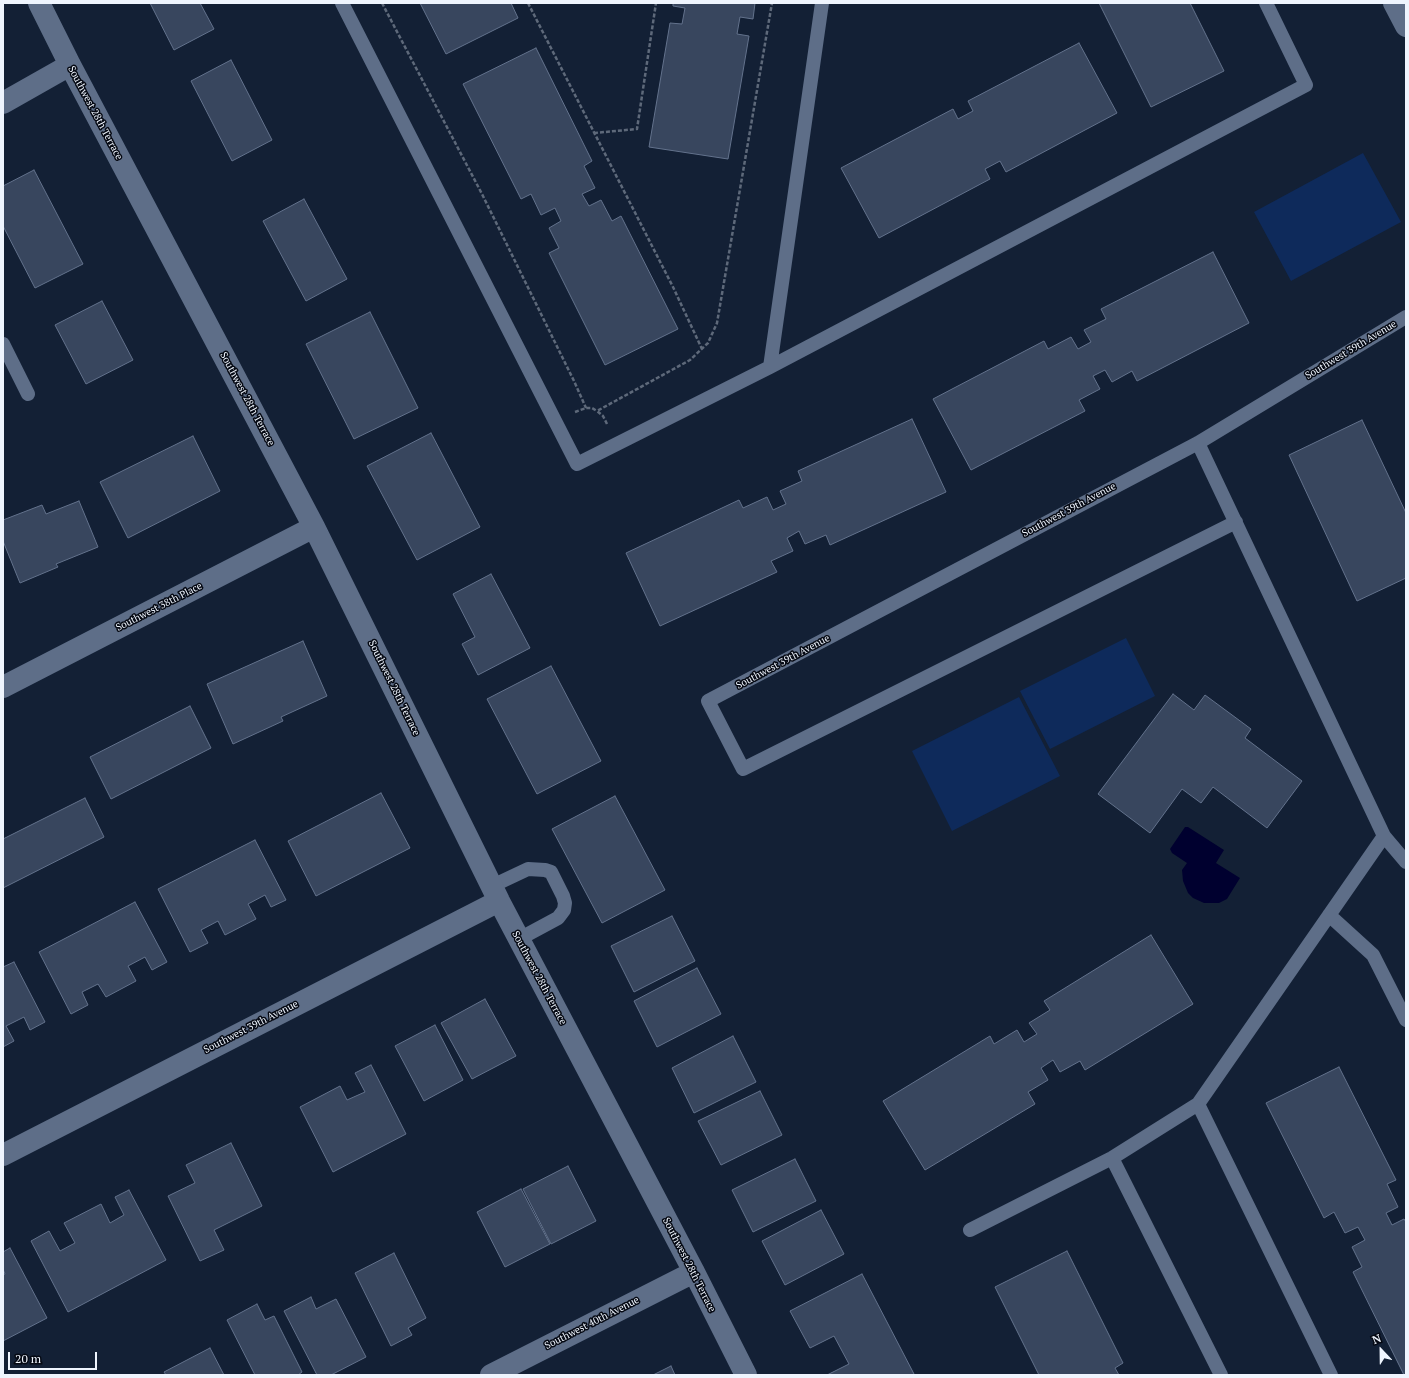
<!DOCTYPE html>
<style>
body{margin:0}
#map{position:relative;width:1409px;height:1378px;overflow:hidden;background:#132035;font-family:"PT Serif",serif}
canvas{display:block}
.frame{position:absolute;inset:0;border:4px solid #eff5fe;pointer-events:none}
.north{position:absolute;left:1361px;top:1330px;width:40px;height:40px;-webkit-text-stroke:3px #050913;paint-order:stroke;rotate:338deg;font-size:11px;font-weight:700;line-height:16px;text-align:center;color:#eff5fe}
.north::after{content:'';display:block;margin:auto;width:14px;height:18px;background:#eff5fe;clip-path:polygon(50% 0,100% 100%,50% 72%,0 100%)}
.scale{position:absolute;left:8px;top:1352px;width:89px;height:18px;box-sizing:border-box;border:2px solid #eff5fe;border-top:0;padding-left:5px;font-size:12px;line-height:14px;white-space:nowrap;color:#eff5fe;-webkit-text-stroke:3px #050913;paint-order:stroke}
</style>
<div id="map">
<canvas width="1409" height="1378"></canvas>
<div class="frame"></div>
<div class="north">N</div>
<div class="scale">20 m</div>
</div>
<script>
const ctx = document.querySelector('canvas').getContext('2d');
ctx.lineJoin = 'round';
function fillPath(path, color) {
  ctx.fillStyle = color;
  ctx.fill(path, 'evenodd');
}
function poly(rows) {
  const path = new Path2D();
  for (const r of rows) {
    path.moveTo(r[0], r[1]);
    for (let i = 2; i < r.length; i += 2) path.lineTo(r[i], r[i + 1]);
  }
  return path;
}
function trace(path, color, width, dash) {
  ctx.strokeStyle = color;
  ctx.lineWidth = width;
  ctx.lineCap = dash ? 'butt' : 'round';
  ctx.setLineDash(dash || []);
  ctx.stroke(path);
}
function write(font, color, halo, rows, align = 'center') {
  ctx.font = font + ' "PT Serif",serif';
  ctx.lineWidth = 3;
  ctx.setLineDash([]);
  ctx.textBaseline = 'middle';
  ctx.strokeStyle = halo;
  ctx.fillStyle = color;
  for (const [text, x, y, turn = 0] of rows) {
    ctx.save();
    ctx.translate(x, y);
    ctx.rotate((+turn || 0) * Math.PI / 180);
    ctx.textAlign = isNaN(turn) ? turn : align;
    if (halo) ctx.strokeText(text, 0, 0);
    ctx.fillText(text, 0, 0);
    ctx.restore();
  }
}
fillPath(poly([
 [1363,153,1401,222,1291,281,1254,212],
 [1126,638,1155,696,1050,749,1020,691],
 [1019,697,1060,776,952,831,912,751]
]), '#0e2a5b');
fillPath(poly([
 [1185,827,1188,827,1224,850,1216,863,1240,878,1227,899,1219,903,1204,903,1193,898,1188,893,1183,881,1182,870,1187,863,1172,853,1170,849]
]), '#00002f');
const building = poly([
 [150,3,200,3,214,29,174,50,150,3],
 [420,3,511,3,518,18,446,54,420,3],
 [673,3,755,3,753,19,740,17,737,34,749,36,728,159,649,147,670,23,682,24,685,8,673,6,673,3],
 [1099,3,1190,3,1224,71,1151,107,1099,3],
 [1079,43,1117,113,1006,172,1000,161,985,169,990,179,879,238,841,168,953,109,958,119,973,111,968,101,1079,43],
 [536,48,592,161,584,166,595,188,582,194,589,206,601,200,612,221,621,216,678,329,605,365,549,253,559,248,549,228,561,221,555,208,541,215,531,194,521,199,463,84,536,48],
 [231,60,272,140,232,161,191,81,231,60],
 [34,170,83,264,35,288,3,226,3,186,34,170],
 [304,199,347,279,306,301,263,221,304,199],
 [1213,252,1249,323,1137,381,1132,371,1112,382,1105,370,1093,376,1100,389,1079,400,1085,411,971,470,933,399,1044,341,1048,349,1071,337,1078,349,1091,342,1084,330,1106,319,1101,309,1213,252],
 [102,301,133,360,86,384,55,325,102,301],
 [370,312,418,408,354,439,306,344,370,312],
 [912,419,946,492,830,545,826,535,805,544,799,531,787,538,793,551,771,561,777,572,660,626,626,553,739,500,743,508,767,497,773,510,786,504,780,491,802,481,798,471,912,419],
 [1362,420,1406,513,1406,578,1357,601,1289,455,1362,420],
 [431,433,480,527,417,560,367,466,431,433],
 [193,436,220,491,128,538,100,482,193,436],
 [79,501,98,547,56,564,58,567,20,583,3,541,3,520,42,505,46,514,79,501],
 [491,574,530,648,478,675,462,644,475,637,453,594,491,574],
 [303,641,327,696,281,717,283,721,233,744,207,684,303,641],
 [551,666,601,761,537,794,487,699,551,666],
 [1173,694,1194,710,1205,695,1251,729,1245,738,1302,781,1267,828,1213,787,1201,803,1182,789,1150,833,1098,794,1173,694],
 [190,706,211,748,111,799,90,757,190,706],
 [381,793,410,848,316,896,288,841,381,793],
 [615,796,665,890,602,923,552,829,615,796],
 [85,798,104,837,3,888,3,839,85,798],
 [255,840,286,900,271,907,265,895,248,904,256,919,225,935,218,921,201,930,208,943,190,952,158,889,255,840],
 [135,902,167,962,152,970,145,957,128,966,136,981,106,997,98,984,82,992,88,1005,71,1014,39,952,135,902],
 [672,916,695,961,634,992,611,946,672,916],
 [1151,935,1193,1004,1085,1070,1080,1061,1060,1072,1053,1060,1041,1068,1048,1080,1028,1092,1035,1104,925,1170,883,1101,990,1036,994,1044,1017,1030,1024,1042,1037,1034,1029,1023,1050,1010,1044,1001,1151,935],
 [14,962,45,1022,30,1030,24,1017,6,1026,14,1041,3,1047,3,967,14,962],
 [697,968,721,1014,657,1047,634,1001,697,968],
 [485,999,516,1056,472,1079,441,1023,485,999],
 [435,1025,463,1080,424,1101,395,1046,435,1025],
 [733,1036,756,1082,694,1113,672,1068,733,1036],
 [371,1065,406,1134,333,1172,300,1107,340,1086,347,1100,365,1092,355,1073,371,1065],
 [1339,1067,1396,1180,1387,1184,1398,1207,1386,1213,1392,1225,1404,1219,1406,1222,1406,1375,1404,1375,1353,1272,1362,1267,1352,1247,1365,1240,1358,1227,1345,1233,1334,1212,1324,1218,1266,1103,1339,1067],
 [760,1091,782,1135,721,1165,698,1121,760,1091],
 [231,1143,262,1206,214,1230,224,1250,200,1261,168,1196,195,1183,186,1165,231,1143],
 [795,1159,816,1201,753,1232,732,1190,795,1159],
 [568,1166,596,1221,551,1244,523,1189,568,1166],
 [521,1189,550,1244,505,1267,477,1212,521,1189],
 [129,1190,166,1260,68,1312,31,1241,49,1231,60,1251,75,1243,64,1223,101,1204,110,1223,124,1215,115,1197,129,1190],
 [821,1210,844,1254,785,1285,762,1241,821,1210],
 [10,1248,47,1318,3,1341,3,1275,5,1274,3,1269,3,1252,10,1248],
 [1067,1251,1123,1363,1115,1368,1119,1375,1039,1375,995,1287,1067,1251],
 [394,1253,426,1318,408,1328,412,1335,391,1346,355,1273,394,1253],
 [862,1274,914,1374,911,1375,827,1375,849,1364,834,1336,810,1348,790,1311,862,1274],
 [311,1297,316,1309,336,1299,366,1357,331,1375,317,1375,284,1311,311,1297],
 [257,1304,265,1320,274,1316,302,1372,298,1375,255,1375,227,1320,257,1304],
 [210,1348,224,1375,166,1375,164,1372,210,1348],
 [671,1366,675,1375,653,1375,671,1366]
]);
fillPath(building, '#38465e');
trace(building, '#63728c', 1);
trace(poly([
 [382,3,482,194,574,381,586,408],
 [528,3,673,287,702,349],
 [594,133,637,129,656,3],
 [575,412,586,408,592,408,597,411],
 [607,424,603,416,597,411,690,360,708,343,717,323,772,3]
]), '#5e697a', 2.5, [4, 2]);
trace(poly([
 [342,3,577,464,770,367,1306,85,1266,3],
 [3,344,28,394],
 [770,367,822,3],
 [1198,443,1384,836,1406,862],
 [1236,522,743,769,708,701,1198,443,1406,317],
 [492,886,528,869,545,870,551,872,563,896,565,903,564,910,558,918,519,939],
 [1329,915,1373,955,1406,1020],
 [1198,1104,1331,1375],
 [1112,1158,1221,1375],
 [970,1230,1112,1158,1198,1104,1384,836]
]), '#5e6e88', 14);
trace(poly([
 [39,3,70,65,314,527,499,901,694,1272,746,1375],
 [3,103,70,65],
 [3,687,314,527],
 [3,1155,499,901],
 [491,1375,694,1272]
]), '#5e6e88', 22);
trace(poly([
 [1394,3,1406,26]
]), '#5e6e88', 22);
write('10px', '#eff5fe', '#050913', [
 ["Southwest 28th Terrace",95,113,62],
 ["Southwest 39th Avenue",1351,350,-31],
 ["Southwest 28th Terrace",247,399,62],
 ["Southwest 39th Avenue",1069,510,-28],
 ["Southwest 38th Place",159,607,-27],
 ["Southwest 39th Avenue",783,662,-28],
 ["Southwest 28th Terrace",394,688,64],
 ["Southwest 28th Terrace",539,978,62],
 ["Southwest 39th Avenue",251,1027,-27],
 ["Southwest 28th Terrace",689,1265,63],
 ["Southwest 40th Avenue",592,1323,-27]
]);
</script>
